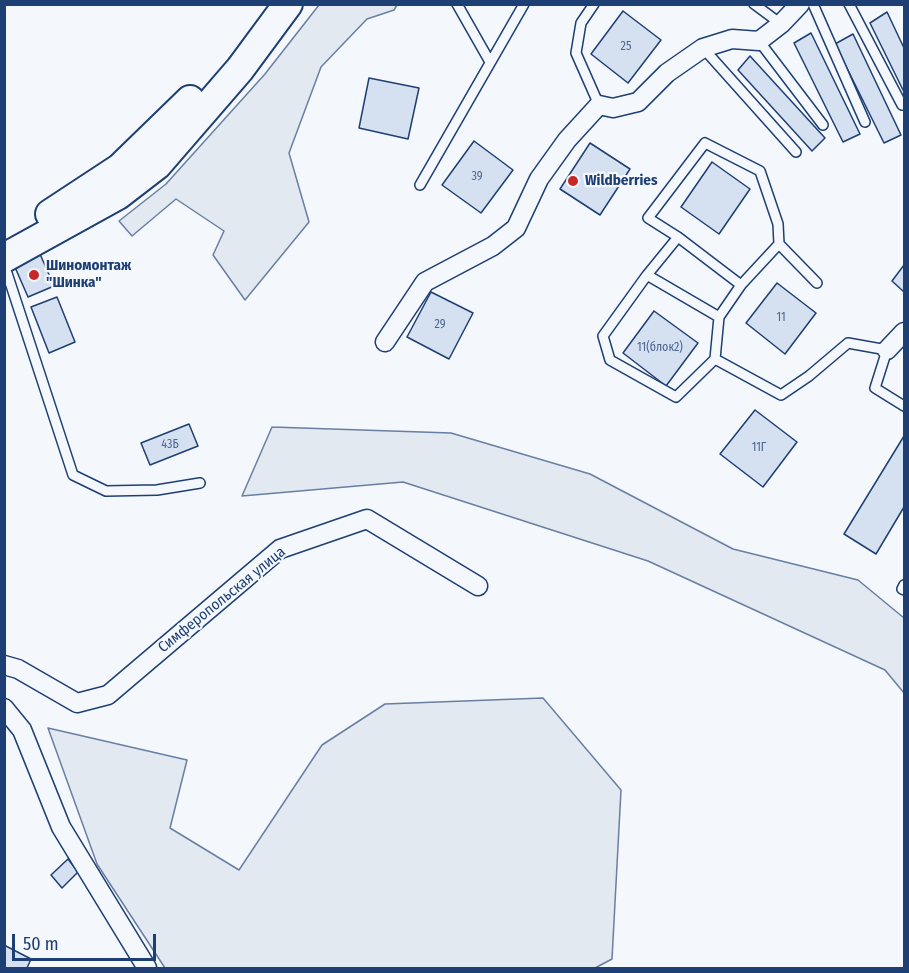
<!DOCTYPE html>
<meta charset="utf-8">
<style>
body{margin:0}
#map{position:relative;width:909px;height:973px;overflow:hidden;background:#f4f7fb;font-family:"Fira Sans Condensed",sans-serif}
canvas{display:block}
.frame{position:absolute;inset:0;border:6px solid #1d3f73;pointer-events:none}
.scale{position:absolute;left:12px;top:934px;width:144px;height:27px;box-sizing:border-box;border:3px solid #1d3f73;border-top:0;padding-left:8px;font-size:18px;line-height:21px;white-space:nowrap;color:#1d3f73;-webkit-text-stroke:4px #f4f7fb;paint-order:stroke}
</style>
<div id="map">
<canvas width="909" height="973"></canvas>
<div class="frame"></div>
<div class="scale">50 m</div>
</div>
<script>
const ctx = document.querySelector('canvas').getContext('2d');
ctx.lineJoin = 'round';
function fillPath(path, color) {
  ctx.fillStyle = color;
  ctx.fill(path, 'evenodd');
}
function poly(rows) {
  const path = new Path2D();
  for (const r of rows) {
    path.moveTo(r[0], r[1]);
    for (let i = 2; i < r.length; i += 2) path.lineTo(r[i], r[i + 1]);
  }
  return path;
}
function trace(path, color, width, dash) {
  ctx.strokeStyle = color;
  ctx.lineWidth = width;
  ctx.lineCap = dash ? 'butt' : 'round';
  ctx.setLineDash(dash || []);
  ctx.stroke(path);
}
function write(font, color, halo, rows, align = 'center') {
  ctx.font = font + ' "Fira Sans Condensed",sans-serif';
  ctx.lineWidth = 4.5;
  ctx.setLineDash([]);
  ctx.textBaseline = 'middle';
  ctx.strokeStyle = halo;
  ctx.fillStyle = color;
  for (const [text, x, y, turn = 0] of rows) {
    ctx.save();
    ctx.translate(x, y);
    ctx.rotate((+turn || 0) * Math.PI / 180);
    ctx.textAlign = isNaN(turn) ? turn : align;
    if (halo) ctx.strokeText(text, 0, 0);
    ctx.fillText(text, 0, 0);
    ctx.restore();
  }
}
const green = poly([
 [319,5,397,5,394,10,367,19,321,67,289,153,309,222,245,300,213,255,224,231,176,199,132,236,119,221,166,184,265,74,319,5],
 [272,427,451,433,590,474,733,549,858,580,904,618,904,693,885,670,648,561,403,482,242,496,272,427],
 [543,698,621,790,612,959,595,968,165,968,97,864,48,728,187,760,170,828,239,870,322,745,385,704,543,698]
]);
fillPath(green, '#e3e9f0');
trace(green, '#687fa3', 1.5);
const building = poly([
 [623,11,661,40,628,83,591,54,623,11],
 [887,12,904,48,904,92,870,23,887,12],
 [811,33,860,134,843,142,794,43,811,33],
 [853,34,901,135,884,143,835,44,853,34],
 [750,56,825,138,812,151,738,70,750,56],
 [369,78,419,88,408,139,359,128,369,78],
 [474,141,513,170,481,213,442,185,474,141],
 [590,143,630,169,600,215,560,189,590,143],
 [712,162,750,189,719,234,681,207,712,162],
 [40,254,54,286,28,297,14,265,40,254],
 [904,265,904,292,892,281,904,265],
 [777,283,816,313,785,354,746,323,777,283],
 [431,292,473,313,449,359,407,337,431,292],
 [57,297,75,342,49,353,31,307,57,297],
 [654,311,698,343,666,386,623,353,654,311],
 [755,410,797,442,763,487,720,454,755,410],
 [189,424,198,446,150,465,141,443,189,424],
 [904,436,904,507,876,554,844,534,904,436],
 [68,859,78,872,62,888,51,875,68,859],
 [4,945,31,959,27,968,4,968,4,945]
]);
fillPath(building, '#d5e0f0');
trace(building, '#1d3f73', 1.5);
const service = poly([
 [457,4,490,62],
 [594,4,581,23,576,53,599,105],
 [754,4,781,24],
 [813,4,865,122],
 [849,4,902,105],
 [759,41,823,125],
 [703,48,796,152],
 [420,185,524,4],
 [678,237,647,275,603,336,610,360,676,397,715,359],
 [4,264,73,475,106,491,157,490,200,483],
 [647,275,719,317],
 [817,283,779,244,741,285,719,317,715,359,781,395,809,376,848,343,887,350,875,388,904,406],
 [741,285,678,237,648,218,705,143,760,171,778,224,779,244],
 [904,585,902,589,904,590]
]);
const minor = poly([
 [385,342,425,282,493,246,516,228,539,179,567,140,599,105,613,108,638,102,667,73,703,48,732,39,759,41,781,24,800,4],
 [887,350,904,332],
 [4,665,18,669,77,703,108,695,280,549,367,519,478,586],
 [4,708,22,730,61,827,147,968]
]);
const trunk = poly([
 [50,214,120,168,190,100],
 [4,258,118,195,157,165,240,69,288,4]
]);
trace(service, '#1d3f73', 12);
trace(minor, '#1d3f73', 21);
trace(trunk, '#1d3f73', 32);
trace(service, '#f4f7fb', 9);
trace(minor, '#f4f7fb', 18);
trace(trunk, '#f4f7fb', 28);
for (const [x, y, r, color] of [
 [573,181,6,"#c62828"],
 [34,275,6,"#c62828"]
]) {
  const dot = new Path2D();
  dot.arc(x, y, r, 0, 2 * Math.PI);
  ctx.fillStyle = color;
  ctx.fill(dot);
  trace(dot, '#f4f7fb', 2);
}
write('12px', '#4b6792', null, [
 ["25",626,47],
 ["39",477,177],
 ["11",781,318],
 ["29",440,325],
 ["11(блок2)",660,348],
 ["43Б",170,445],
 ["11Г",759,448]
]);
write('bold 15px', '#1d3f73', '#f4f7fb', [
 ["Wildberries",585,181],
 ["Шиномонтаж",46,266],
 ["\"Шинка\"",46,283]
], 'left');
write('15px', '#1d3f73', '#f4f7fb', [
 ["Симферопольская улица",222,600,-39]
]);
</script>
